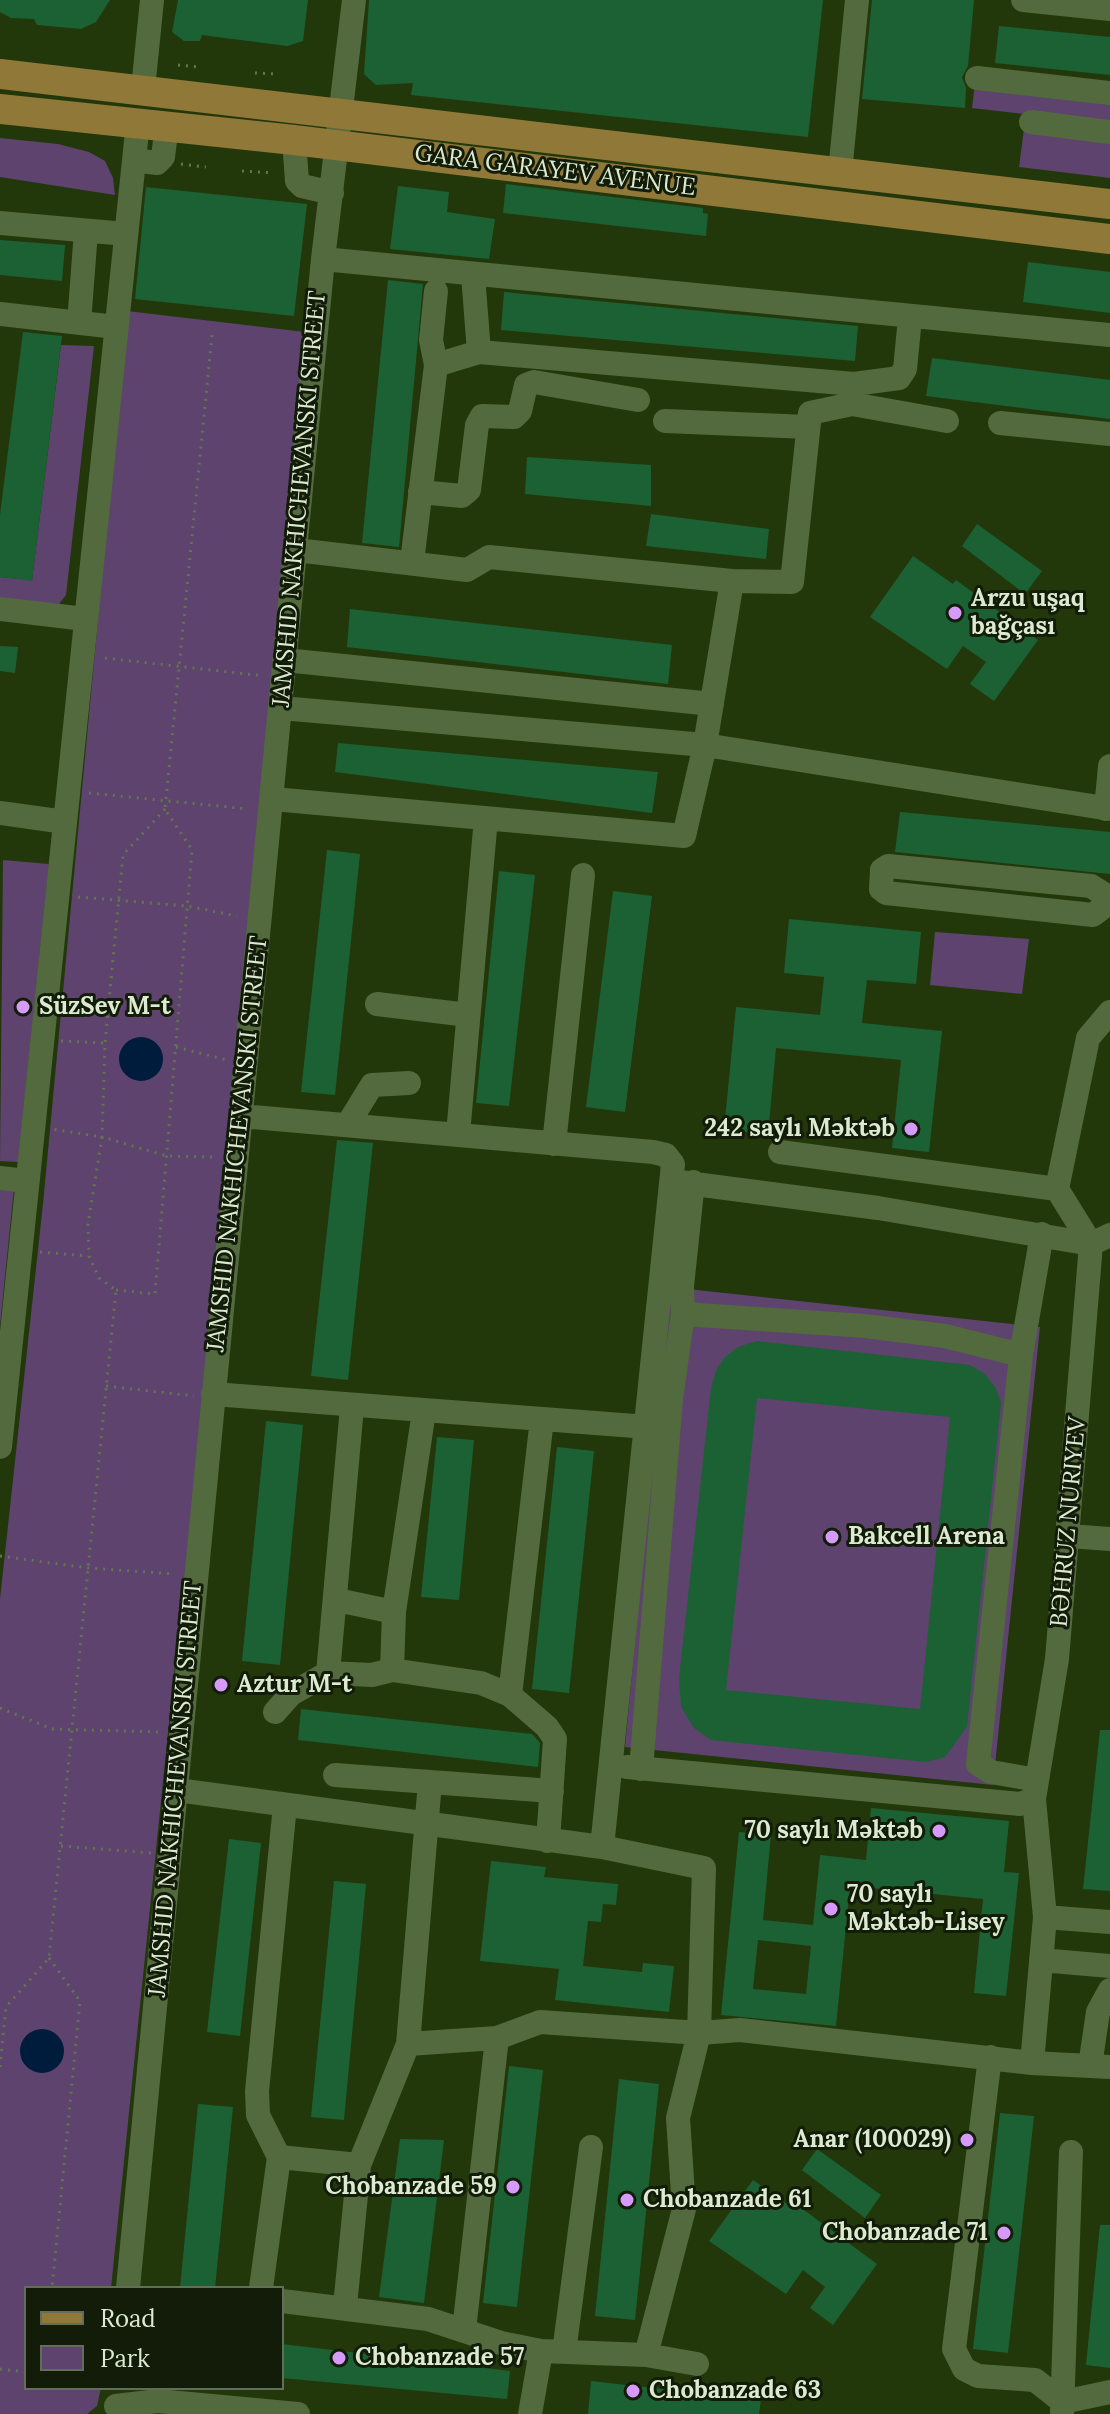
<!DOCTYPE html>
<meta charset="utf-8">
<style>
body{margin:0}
#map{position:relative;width:1110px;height:2414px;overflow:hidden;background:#22380a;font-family:Lora,serif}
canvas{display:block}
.legend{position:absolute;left:24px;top:2286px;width:260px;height:104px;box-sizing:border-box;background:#121c09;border:2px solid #626e59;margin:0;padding:10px 14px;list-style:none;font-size:24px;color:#dbead0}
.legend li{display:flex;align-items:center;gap:16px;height:40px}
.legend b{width:40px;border:2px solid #626e59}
</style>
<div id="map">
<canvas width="1110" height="2414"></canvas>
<ul class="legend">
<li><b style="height:10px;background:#907838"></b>Road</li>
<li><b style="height:22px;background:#5d436d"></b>Park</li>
</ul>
</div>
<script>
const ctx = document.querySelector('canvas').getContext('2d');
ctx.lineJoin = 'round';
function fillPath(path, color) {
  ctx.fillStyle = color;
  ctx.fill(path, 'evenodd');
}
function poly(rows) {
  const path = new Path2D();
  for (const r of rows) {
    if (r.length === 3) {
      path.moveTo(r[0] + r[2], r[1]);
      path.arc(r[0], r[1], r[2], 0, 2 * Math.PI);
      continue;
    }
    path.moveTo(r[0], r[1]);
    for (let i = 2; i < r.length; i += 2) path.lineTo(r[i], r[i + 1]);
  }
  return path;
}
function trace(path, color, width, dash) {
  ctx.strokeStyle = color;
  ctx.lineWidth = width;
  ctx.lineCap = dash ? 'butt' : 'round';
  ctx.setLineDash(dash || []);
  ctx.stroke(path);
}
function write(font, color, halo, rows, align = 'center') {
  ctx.font = font + ' Lora,serif';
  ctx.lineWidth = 6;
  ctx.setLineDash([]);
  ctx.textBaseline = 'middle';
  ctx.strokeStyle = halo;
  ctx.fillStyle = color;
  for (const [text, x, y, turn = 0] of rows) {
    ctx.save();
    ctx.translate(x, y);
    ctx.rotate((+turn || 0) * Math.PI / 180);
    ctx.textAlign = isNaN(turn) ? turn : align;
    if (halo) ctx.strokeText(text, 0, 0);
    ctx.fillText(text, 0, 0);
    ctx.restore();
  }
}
fillPath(poly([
 [975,83,1110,99,1110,124,972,108],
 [1024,129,1110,140,1110,178,1019,167],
 [0,138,58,144,89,152,105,161,113,178,115,195,0,177],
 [127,311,305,332,196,1575,181,1606,111,2288,26,2288,26,2388,101,2388,100,2392,97,2406,87,2414,0,2414,0,1599,43,1204],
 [61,345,94,346,66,595,59,604,29,602,0,597,0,577,32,580],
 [3,860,49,864,18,1162,0,1161],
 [935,932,1029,939,1022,994,930,985],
 [0,1186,14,1188,0,1326],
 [669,1287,1040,1327,993,1785,625,1747]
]), '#5d436d');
fillPath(poly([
 [141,1059,22],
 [42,2051,22]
]), '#001c3d');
fillPath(poly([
 [0,0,110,0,96,22,81,29,37,25,34,19,11,18,0,12],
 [178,0,308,0,303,41,287,46,202,35,200,41,184,41,172,32],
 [369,0,823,0,808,137,411,95,413,83,376,85,364,74],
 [872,0,974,0,968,66,962,77,966,88,965,108,862,99],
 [999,26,1110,37,1110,75,995,63],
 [506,184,703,208,703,213,708,214,706,236,503,213],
 [398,186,449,192,447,212,495,219,489,259,390,249],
 [146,187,307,204,294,316,135,299],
 [0,240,65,245,62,281,0,275],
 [1028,262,1110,272,1110,313,1023,302],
 [388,280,423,284,399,547,362,543],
 [504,292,858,326,855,361,501,330],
 [23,332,62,336,32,581,0,577,0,515],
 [932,358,1110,380,1110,419,926,396],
 [527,457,651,465,651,506,525,494],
 [651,514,769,529,766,559,646,546],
 [977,524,1042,571,1025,594,962,546],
 [913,556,953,584,956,580,1038,640,994,701,970,684,986,662,963,646,947,669,870,617],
 [350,609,672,645,668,684,347,647],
 [0,646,18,647,15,673,0,671],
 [338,743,658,772,652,813,335,772],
 [900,812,1110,832,1110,874,895,852],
 [327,850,360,854,335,1095,301,1092],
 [499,871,535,875,509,1106,476,1103],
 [613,891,652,896,625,1112,586,1107],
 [789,919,921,932,916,984,867,980,862,1023,942,1031,929,1152,892,1148,901,1060,776,1048,768,1134,724,1130,736,1007,820,1015,824,977,784,973],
 [337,1140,373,1143,348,1380,311,1376],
 [757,1341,970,1365,985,1374,996,1388,1001,1403,967,1727,945,1757,926,1762,711,1740,694,1728,681,1707,679,1678,711,1388,717,1368,725,1357,738,1347],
 [757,1398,950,1417,920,1709,726,1690],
 [266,1421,303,1425,280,1665,242,1661],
 [437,1437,474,1440,459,1600,421,1597],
 [557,1447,594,1451,569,1693,532,1689],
 [301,1709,532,1734,540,1743,538,1767,298,1740],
 [1100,1730,1110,1730,1110,1891,1083,1889],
 [871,1808,1009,1821,1004,1872,1019,1873,1006,1996,974,1993,983,1899,850,1886,836,2026,721,2015,739,1832,771,1835,763,1920,813,1925,820,1855,866,1860],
 [758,1940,811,1946,806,1994,753,1989],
 [229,1839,261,1843,240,2036,207,2032],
 [491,1861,546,1867,544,1877,618,1884,616,1905,603,1904,601,1922,588,1921,583,1966,642,1972,643,1963,674,1966,669,2012,555,2000,559,1969,480,1961],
 [334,1881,366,1884,344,2120,311,2117],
 [509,2066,543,2070,517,2307,483,2303],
 [619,2079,659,2084,635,2320,595,2316],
 [198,2104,233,2107,215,2288,180,2288],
 [1000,2113,1034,2116,1008,2353,973,2349],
 [400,2139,444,2140,424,2303,379,2297],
 [817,2149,881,2195,865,2218,802,2170],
 [753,2180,793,2208,796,2204,877,2264,833,2325,810,2308,825,2287,803,2270,786,2294,709,2241],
 [1100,2225,1110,2225,1110,2368,1086,2365],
 [282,2344,510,2371,507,2399,282,2378],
 [591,2381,761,2400,759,2414,588,2414]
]), '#1c6134');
trace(poly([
 [178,65,198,67],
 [255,73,277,74],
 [181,164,206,167],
 [242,171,274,173],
 [105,658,264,676],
 [89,793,248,809],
 [165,809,123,855,105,1043,102,1137,167,1156,218,1157],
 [78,897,187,906,237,916],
 [61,1041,105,1043],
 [176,1047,227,1060],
 [40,1252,88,1256],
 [116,1290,155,1294,192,850,165,809,212,335],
 [106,1386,194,1396],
 [0,1556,88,1568,175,1574],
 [0,1708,52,1729,160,1732],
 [61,1846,151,1853],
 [49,1958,80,2001,52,2288],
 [0,2067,6,2007,49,1958,116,1290,99,1278,89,1256,88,1224,102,1137,52,1129],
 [0,2369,26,2372]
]), '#62764f', 3, [2, 6]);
trace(poly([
 [1023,0,1110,9],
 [977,78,1110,93],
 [143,89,152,0],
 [1031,122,1110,132],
 [294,140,297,181,302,186,332,193],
 [134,160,157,163,163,157,167,125],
 [840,172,857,0],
 [0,223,126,234],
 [323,259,1110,335],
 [473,275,479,352],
 [436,291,431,340,436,365],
 [0,314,116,327],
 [79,323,86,231],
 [852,404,947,421],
 [665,421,808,427],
 [1000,423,1110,434],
 [420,492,462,496,469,490,477,425,482,416,514,417,520,411,526,385,534,382,638,400],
 [296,550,467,570,489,557,732,581],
 [412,562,436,365,479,352,854,384],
 [0,609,85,619],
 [285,660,712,704],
 [281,708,705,745,1110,809],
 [273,799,684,836,705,745,732,581,792,582,810,413,852,404,854,384,899,378,905,369,910,318],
 [1106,809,1110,766],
 [0,813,65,822],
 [1110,898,1091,886,888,866,882,870,881,889,886,893,1093,915,1110,902],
 [377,1004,468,1015],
 [241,1116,653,1152,666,1155,673,1164,602,1847],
 [348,1124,372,1085,409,1083],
 [458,1134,486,818],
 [554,1144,583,875],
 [780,1152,1057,1189],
 [0,1178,27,1181],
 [672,1181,878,1208,1091,1244,1110,1235],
 [1091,1244,1057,1189,1088,1038,1110,1012],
 [683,1314,682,1286,693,1182],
 [1021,1355,1042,1234],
 [213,1394,648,1427],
 [352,1407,328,1673,372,1675,392,1670,481,1683,510,1695,547,1727,555,1739,548,1841],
 [0,1447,138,122],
 [1069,1536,1110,1539],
 [337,1600,394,1612],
 [392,1670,394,1612,424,1411],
 [510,1695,542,1419],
 [275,1712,291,1694,328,1673],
 [627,1767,1020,1804,1034,1799],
 [641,1769,671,1399,683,1314,865,1326,945,1336,1021,1355,978,1764,991,1772,1037,1780],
 [335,1775,552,1791],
 [177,1790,602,1847,704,1868,699,2033,678,2118,684,2209,646,2355],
 [1045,1917,1110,1922],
 [1041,1960,1110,1966],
 [408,2044,430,1782],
 [990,2057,954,2349,964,2369,978,2376,1035,2380,1063,2402,1110,2392],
 [1032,2063,1045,1917,1034,1799,1057,1659,1091,1244],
 [1090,2066,1098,2012,1110,1990],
 [279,2157,258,2115,257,2091,285,1805],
 [128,2288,323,259,354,0],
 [261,2288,279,2157,359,2165,408,2044,497,2038,540,2022,699,2033,740,2030,1032,2063,1110,2067],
 [282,2301,428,2319,501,2343,541,2351,646,2355,697,2364],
 [345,2306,359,2165],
 [464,2330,497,2038],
 [564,2352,591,2147],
 [116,2406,158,2401,298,2414],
 [1062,2412,1071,2152],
 [530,2414,541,2351]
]), '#526a3d', 24);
trace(poly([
 [0,74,1110,204],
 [0,109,294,140,1110,239]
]), '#907838', 30);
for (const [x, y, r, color] of [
 [955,613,8,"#d69bfa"],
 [23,1007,8,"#d69bfa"],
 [911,1129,8,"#d69bfa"],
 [832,1537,8,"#d69bfa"],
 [221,1685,8,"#d69bfa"],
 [939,1831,8,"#d69bfa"],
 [831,1909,8,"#d69bfa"],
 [967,2140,8,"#d69bfa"],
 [513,2187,8,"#d69bfa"],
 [627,2200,8,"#d69bfa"],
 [1004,2233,8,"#d69bfa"],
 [339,2358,8,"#d69bfa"],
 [633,2391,8,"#d69bfa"]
]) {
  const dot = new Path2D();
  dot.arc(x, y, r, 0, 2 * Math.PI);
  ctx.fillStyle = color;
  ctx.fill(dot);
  trace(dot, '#121c09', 3);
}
write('24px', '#dbead0', '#121c09', [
 ["GARA GARAYEV AVENUE",555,171,7],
 ["JAMSHID NAKHICHEVANSKI STREET",300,499,-85],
 ["JAMSHID NAKHICHEVANSKI STREET",238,1144,-84],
 ["BƏHRUZ NURIYEV",1069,1522,-85],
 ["JAMSHID NAKHICHEVANSKI STREET",176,1789,-85]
]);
write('bold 24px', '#dbead0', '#121c09', [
 ["Arzu uşaq",971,599],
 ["bağçası",971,627],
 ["SüzSev M-t",39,1007],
 ["242 saylı Məktəb",895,1129,"right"],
 ["Bakcell Arena",848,1537],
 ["Aztur M-t",237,1685],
 ["70 saylı Məktəb",923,1831,"right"],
 ["70 saylı",847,1895],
 ["Məktəb-Lisey",847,1923],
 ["Anar (100029)",951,2140,"right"],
 ["Chobanzade 59",497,2187,"right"],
 ["Chobanzade 61",643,2200],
 ["Chobanzade 71",988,2233,"right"],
 ["Chobanzade 57",355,2358],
 ["Chobanzade 63",649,2391]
], 'left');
</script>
